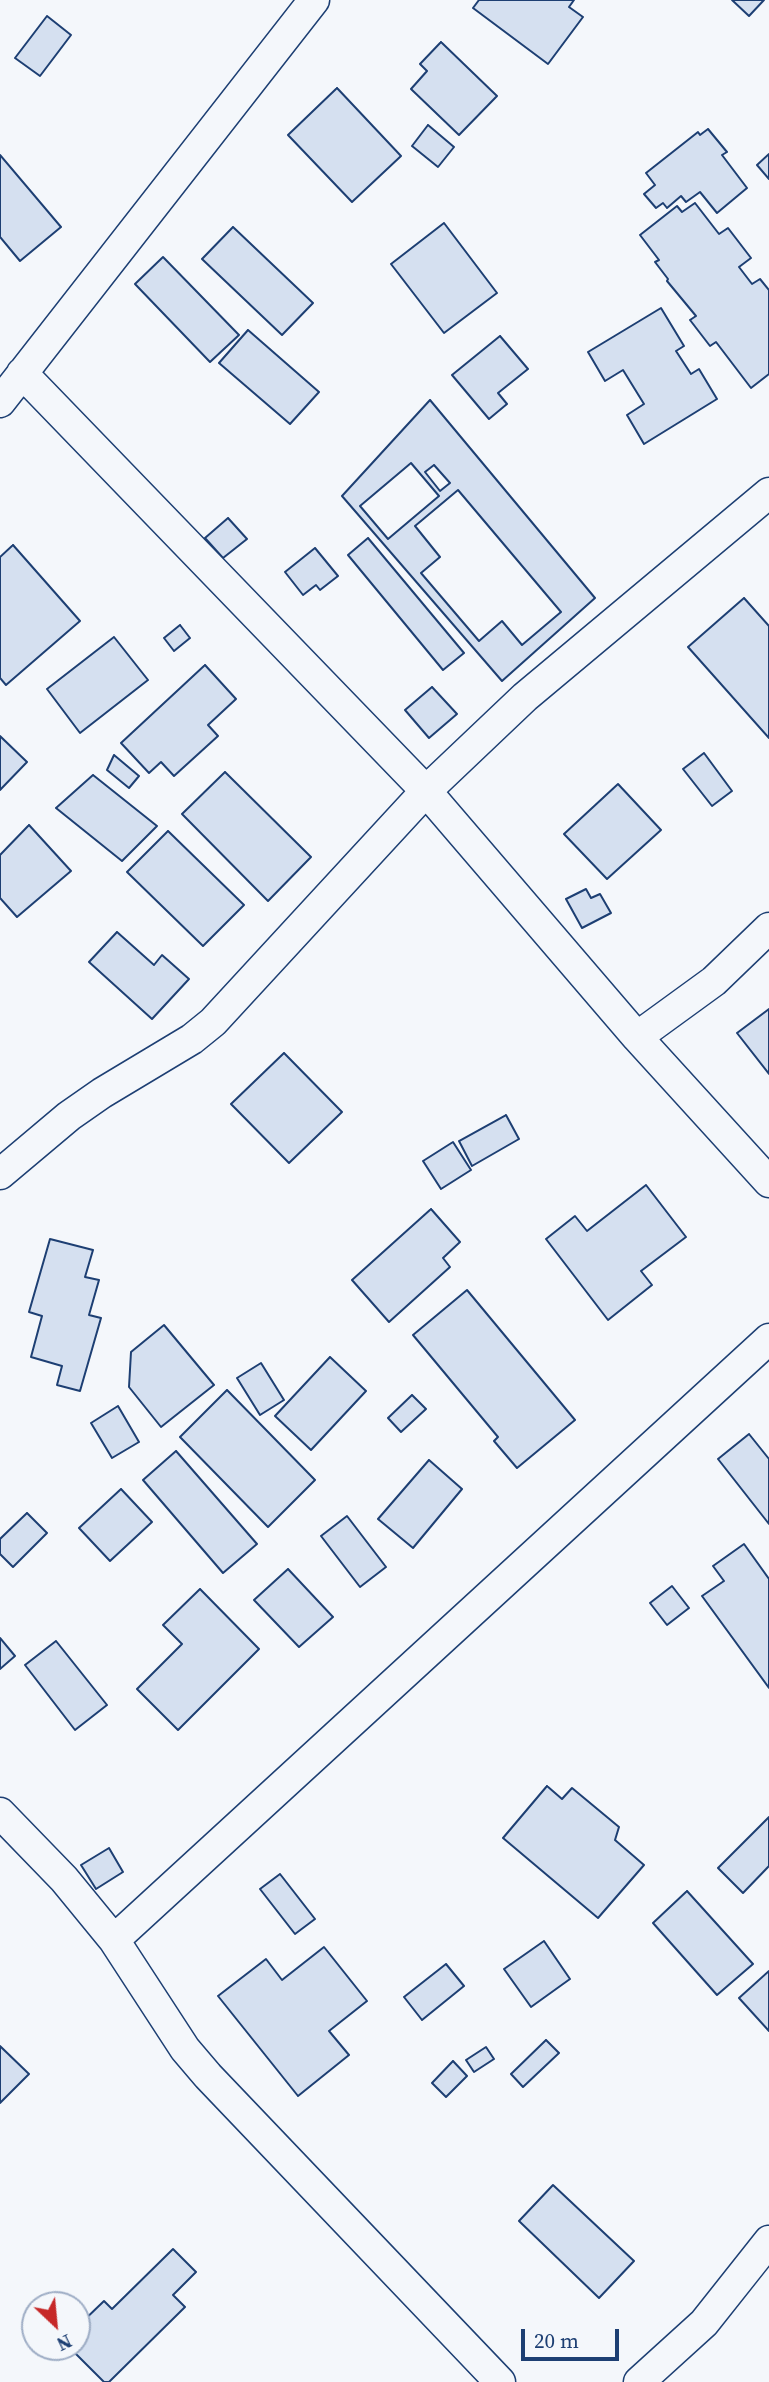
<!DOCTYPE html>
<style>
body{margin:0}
#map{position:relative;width:769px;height:2382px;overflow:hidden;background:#f4f7fb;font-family:"Source Serif 4",serif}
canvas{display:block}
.north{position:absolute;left:21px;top:2291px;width:70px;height:70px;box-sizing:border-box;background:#f4f7fb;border:2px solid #9eadc5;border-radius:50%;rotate:154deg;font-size:19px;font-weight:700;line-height:28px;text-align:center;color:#1d3f73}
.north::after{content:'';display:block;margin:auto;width:24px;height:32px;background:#c62828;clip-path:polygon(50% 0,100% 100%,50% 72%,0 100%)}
.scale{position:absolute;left:521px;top:2329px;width:98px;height:32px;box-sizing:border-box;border:4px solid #1d3f73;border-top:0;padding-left:9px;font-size:21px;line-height:24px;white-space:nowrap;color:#1d3f73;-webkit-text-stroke:5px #f4f7fb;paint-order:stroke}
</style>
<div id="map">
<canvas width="769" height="2382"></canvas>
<div class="north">N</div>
<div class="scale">20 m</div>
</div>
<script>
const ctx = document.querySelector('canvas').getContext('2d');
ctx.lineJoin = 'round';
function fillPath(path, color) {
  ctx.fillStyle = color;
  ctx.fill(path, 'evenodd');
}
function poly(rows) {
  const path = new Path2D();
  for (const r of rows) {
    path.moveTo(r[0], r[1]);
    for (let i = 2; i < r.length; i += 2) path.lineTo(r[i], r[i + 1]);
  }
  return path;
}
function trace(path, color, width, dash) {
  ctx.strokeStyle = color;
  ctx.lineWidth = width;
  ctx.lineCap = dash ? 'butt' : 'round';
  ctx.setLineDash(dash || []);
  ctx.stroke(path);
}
const building = poly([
 [479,0,574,0,569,7,583,17,548,64,473,8,479,0],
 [732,0,764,0,749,16,732,0],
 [47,16,71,35,40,76,15,58,47,16],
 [441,42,497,96,459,135,411,89,427,71,420,64,441,42],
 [337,88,401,156,352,202,288,135,337,88],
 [428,125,454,147,438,167,412,146,428,125],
 [708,129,727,152,722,155,747,188,717,213,700,192,686,202,681,196,667,208,663,203,656,208,644,194,655,185,646,173,698,132,700,135,708,129],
 [769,154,769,179,757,165,769,154],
 [0,155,61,227,20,261,0,237,0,155],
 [695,203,719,234,728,228,751,258,739,267,752,284,760,279,769,290,769,374,751,388,716,342,710,346,690,320,696,316,667,281,668,279,655,262,659,260,640,235,677,206,682,212,695,203],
 [444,223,497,293,444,333,391,264,444,223],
 [233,227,313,303,282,335,202,259,233,227],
 [163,257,239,335,210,362,135,284,163,257],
 [661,308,684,346,676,351,691,374,699,369,717,399,644,444,627,415,644,404,623,370,605,381,588,352,661,308],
 [248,330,319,392,290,424,219,363,248,330],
 [500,336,528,369,498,393,507,404,489,419,452,375,500,336],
 [430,400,595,598,502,681,342,496,430,400],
 [411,463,439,496,388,539,360,506,411,463],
 [434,465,450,483,440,491,425,472,434,465],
 [458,490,561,612,522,645,502,621,479,641,421,573,440,557,415,526,458,490],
 [228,518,247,539,223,558,205,538,228,518],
 [368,538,464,653,443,670,348,555,368,538],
 [13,545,80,621,6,685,0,678,0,557,13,545],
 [315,548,338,576,320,590,316,585,303,595,285,572,315,548],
 [744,598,769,626,769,738,688,647,744,598],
 [180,625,190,638,174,651,164,638,180,625],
 [114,637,148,680,80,733,47,689,114,637],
 [205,665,236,699,208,725,218,736,174,776,161,762,149,773,121,743,205,665],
 [432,687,457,714,429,738,405,710,432,687],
 [0,736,27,762,0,790,0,736],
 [704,753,732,791,712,806,683,769,704,753],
 [114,755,139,776,129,788,107,770,114,755],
 [225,772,311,857,268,901,182,814,225,772],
 [93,775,157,826,122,861,56,808,93,775],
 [618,784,661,830,607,879,564,834,618,784],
 [29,825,71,871,17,917,0,898,0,855,29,825],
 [168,831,244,905,203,946,127,872,168,831],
 [586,889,591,898,600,894,611,913,582,928,566,899,586,889],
 [117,932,154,965,162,955,189,979,152,1019,89,962,117,932],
 [769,1009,769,1074,737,1033,769,1009],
 [284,1053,342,1112,289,1163,231,1104,284,1053],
 [506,1115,519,1139,472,1166,459,1141,506,1115],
 [453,1142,471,1170,441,1189,423,1161,453,1142],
 [646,1185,686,1237,641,1271,652,1285,608,1320,546,1239,575,1216,587,1231,646,1185],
 [431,1209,460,1242,443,1258,450,1267,389,1322,352,1280,431,1209],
 [50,1239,93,1250,85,1277,99,1280,89,1315,101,1318,80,1391,57,1385,62,1366,31,1357,42,1316,29,1312,50,1239],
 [467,1290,575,1420,517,1468,494,1441,498,1437,413,1335,467,1290],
 [164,1325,214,1385,161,1427,129,1387,131,1352,164,1325],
 [330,1357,366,1391,311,1450,275,1416,330,1357],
 [261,1363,284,1400,260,1415,237,1378,261,1363],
 [227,1390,315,1480,268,1527,180,1437,227,1390],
 [412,1395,426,1409,401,1432,388,1418,412,1395],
 [118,1406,139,1442,112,1458,91,1423,118,1406],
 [749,1434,769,1459,769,1524,718,1459,749,1434],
 [176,1451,257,1544,223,1573,143,1480,176,1451],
 [429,1460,462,1489,413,1548,378,1519,429,1460],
 [121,1489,152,1522,110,1561,79,1528,121,1489],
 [27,1513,47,1533,13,1567,0,1554,0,1539,27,1513],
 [347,1516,386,1567,360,1587,321,1536,347,1516],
 [744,1544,769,1579,769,1688,702,1596,724,1581,713,1566,744,1544],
 [288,1569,333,1617,299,1647,254,1600,288,1569],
 [672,1586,689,1608,667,1625,650,1603,672,1586],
 [200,1589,259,1649,178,1730,137,1689,182,1644,163,1625,200,1589],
 [0,1638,15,1656,0,1669,0,1638],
 [56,1641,107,1705,75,1730,25,1665,56,1641],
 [547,1786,562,1799,572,1788,619,1827,615,1840,644,1865,598,1918,503,1838,547,1786],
 [769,1817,769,1866,743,1893,718,1868,769,1817],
 [109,1848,123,1872,96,1889,81,1865,109,1848],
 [280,1874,315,1919,295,1934,260,1889,280,1874],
 [687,1891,753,1964,717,1995,653,1923,687,1891],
 [544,1941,570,1979,531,2007,504,1969,544,1941],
 [324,1947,367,2001,329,2031,349,2055,298,2096,218,1996,266,1959,282,1980,324,1947],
 [446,1964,464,1986,422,2020,404,1997,446,1964],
 [769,1971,769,2031,739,1998,769,1971],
 [546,2040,559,2053,523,2087,511,2074,546,2040],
 [0,2046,29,2074,0,2103,0,2046],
 [486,2047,494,2059,474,2072,466,2060,486,2047],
 [453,2061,467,2076,446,2097,432,2083,453,2061],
 [553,2185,634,2261,599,2298,519,2221,553,2185],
 [173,2249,196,2272,173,2295,185,2307,109,2382,104,2382,69,2347,77,2347,77,2327,104,2301,112,2309,173,2249]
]);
fillPath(building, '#d5e0f0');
trace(building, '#1d3f73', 2);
const street = poly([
 [22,373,426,791,637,1037,769,1182],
 [0,402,314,0],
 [637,1037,714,981,769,928],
 [0,1174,69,1116,102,1093,192,1039,213,1022,426,791,525,697,769,493],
 [0,1813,64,1879,114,1940,185,2049,208,2076,500,2382],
 [114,1940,769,1339],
 [639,2382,704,2323,769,2241]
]);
trace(street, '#1d3f73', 33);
trace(street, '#f4f7fb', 30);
</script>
